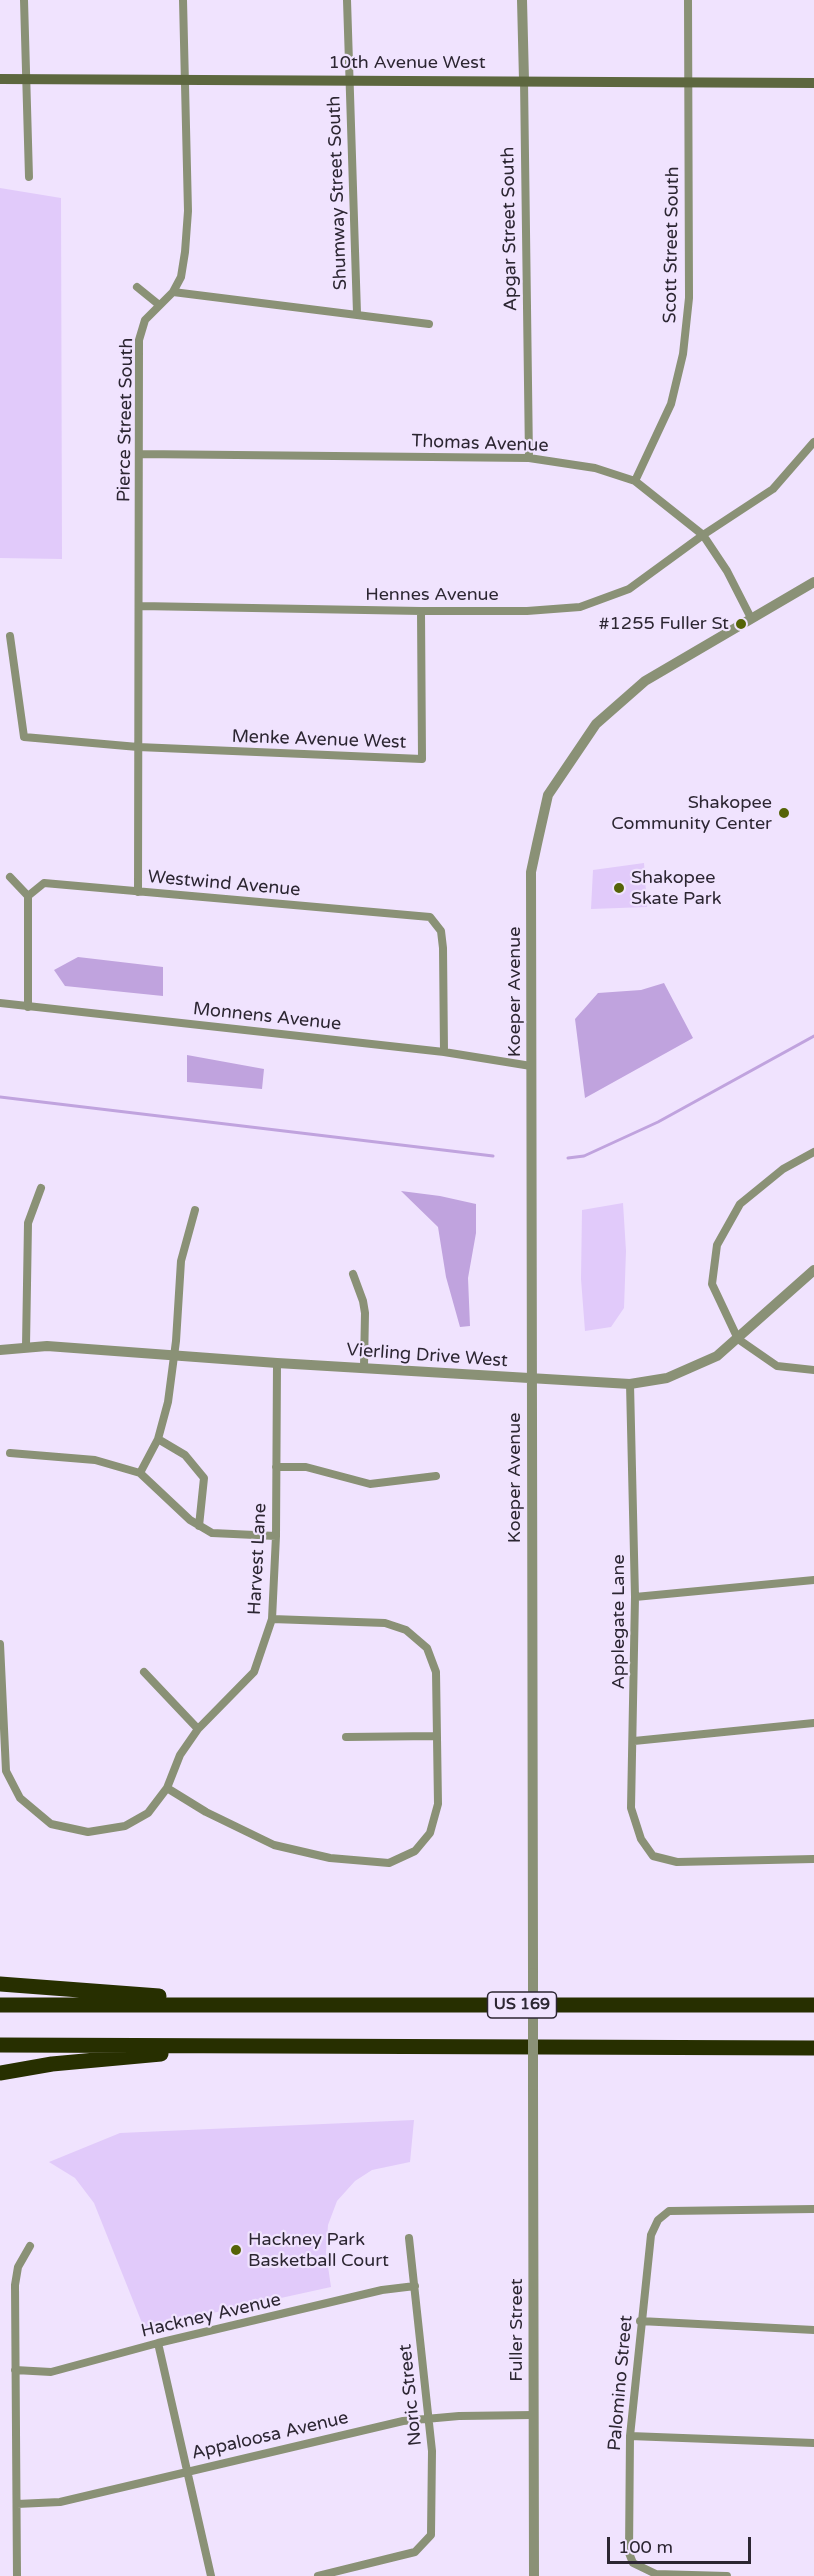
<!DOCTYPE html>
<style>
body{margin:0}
#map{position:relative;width:814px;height:2576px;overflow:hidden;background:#f0e3fe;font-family:"Varela Round",sans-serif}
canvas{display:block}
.scale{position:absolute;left:607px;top:2537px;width:144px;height:27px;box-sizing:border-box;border:3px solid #2c2632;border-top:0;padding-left:8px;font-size:18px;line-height:21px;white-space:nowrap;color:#2c2632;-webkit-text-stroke:4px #f0e3fe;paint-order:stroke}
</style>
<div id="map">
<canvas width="814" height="2576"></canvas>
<div class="scale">100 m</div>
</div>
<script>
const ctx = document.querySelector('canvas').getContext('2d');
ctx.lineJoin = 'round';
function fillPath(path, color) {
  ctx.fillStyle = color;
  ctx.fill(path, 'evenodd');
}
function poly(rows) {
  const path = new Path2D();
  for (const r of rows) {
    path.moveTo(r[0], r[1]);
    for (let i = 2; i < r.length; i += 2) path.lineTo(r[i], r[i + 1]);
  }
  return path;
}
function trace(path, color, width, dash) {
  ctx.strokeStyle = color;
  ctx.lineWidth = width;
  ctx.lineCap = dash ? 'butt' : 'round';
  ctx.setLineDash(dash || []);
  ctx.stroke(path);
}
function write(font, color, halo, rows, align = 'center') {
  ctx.font = font + ' "Varela Round",sans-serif';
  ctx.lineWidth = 4.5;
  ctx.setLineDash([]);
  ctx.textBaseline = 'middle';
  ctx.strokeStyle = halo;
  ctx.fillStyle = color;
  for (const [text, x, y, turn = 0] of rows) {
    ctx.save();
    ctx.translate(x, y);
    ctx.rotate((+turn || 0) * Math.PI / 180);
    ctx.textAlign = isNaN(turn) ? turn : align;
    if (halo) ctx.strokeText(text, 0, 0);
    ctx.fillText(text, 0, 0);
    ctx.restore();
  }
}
fillPath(poly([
 [0,188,61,198,62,559,0,558],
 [644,863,647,907,591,909,593,870],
 [623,1203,626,1251,624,1308,611,1327,585,1331,581,1279,582,1210],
 [414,2120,410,2162,372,2170,355,2181,337,2201,328,2225,326,2253,331,2287,144,2328,94,2203,75,2178,49,2162,120,2133]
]), '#e1cafa');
fillPath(poly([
 [78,957,163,967,163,996,65,986,54,970],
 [664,983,693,1038,585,1098,575,1019,598,993,641,990],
 [187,1055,264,1069,262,1089,187,1082],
 [401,1191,440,1196,476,1204,476,1233,468,1278,470,1326,460,1327,446,1277,438,1227]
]), '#c0a3de');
trace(poly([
 [0,1097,493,1156],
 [568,1158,584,1156,658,1122,814,1036]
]), '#c0a3de', 3);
trace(poly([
 [24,0,29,177],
 [347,0,357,313],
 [524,80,529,458],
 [137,287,158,304],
 [173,292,429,324],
 [139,454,529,458,595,468,635,481,703,535,727,571,751,618],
 [635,481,671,404,683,354,689,298,688,0],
 [140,606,421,611,527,611,580,607,629,589,703,535,773,489,814,442],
 [10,636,24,737,138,747,422,759,421,611],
 [10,877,28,896,44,883,430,917,441,931,443,948,444,1052],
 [138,892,139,340,145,320,173,292,181,277,185,252,188,211,183,0],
 [28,896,28,1007],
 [0,1003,444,1052,531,1066],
 [814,1152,783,1169,740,1204,717,1245,712,1284,738,1339,777,1366,814,1370],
 [353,1274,363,1301,365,1313,364,1367],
 [26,1346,28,1223,41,1188],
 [630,1384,635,1597,631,1808,641,1839,653,1856,677,1862,814,1859],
 [158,1439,185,1455,204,1478,199,1526],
 [10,1453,95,1460,140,1473,190,1520,212,1533,276,1536],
 [276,1467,306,1467,370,1484,436,1476],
 [140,1473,158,1439,168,1402,176,1341,181,1261,195,1210],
 [635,1597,814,1580],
 [0,1644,6,1771,20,1798,51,1824,88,1832,125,1826,148,1813,167,1788,180,1755,198,1729,254,1672,272,1619,276,1536,277,1363],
 [144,1672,198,1729],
 [346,1737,436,1736],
 [634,1741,814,1723],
 [167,1788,206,1812,274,1845,330,1858,389,1863,415,1851,430,1833,438,1804,436,1672,427,1648,406,1630,385,1623,272,1619],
 [640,2321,814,2330],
 [158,2343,211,2576],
 [15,2370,51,2372,158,2343,382,2290,415,2286],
 [630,2436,814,2443],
 [17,2504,60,2502,403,2421,459,2416,533,2415],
 [17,2576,15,2285,18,2267,30,2246],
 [318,2576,415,2552,431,2535,432,2451,409,2238],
 [727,2576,656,2574,633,2563,629,2553,630,2436,651,2235,658,2220,669,2211,814,2209]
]), '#8a9176', 8);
trace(poly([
 [522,0,524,80],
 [0,1350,47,1346,277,1363,630,1384,667,1378,717,1356,814,1270],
 [533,1973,531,872,537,844,548,795,596,724,645,681,814,582],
 [533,2085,534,2576]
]), '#8a9176', 10);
trace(poly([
 [0,79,814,83]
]), '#5d673f', 10);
trace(poly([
 [0,1984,159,1996],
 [0,2005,814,2005],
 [0,2045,814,2048],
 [0,2073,52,2064,161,2054]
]), '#272f00', 15);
trace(poly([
 [533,1973,533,2085]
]), '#8a9176', 10);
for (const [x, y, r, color] of [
 [741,624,6,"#556307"],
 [784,813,6,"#556307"],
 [619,888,6,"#556307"],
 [236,2250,6,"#556307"]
]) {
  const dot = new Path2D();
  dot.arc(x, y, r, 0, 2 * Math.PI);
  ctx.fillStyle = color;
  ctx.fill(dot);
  trace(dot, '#f0e3fe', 2);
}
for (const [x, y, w] of [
 [522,2005,69]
]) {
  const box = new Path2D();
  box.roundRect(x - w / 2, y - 13, w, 26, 4.5);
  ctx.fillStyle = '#f0e3fe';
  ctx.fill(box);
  trace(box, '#2c2632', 1.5);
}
write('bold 16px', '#2c2632', null, [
 ["US 169",522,2005]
]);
write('18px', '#2c2632', '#f0e3fe', [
 ["10th Avenue West",407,63],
 ["Shumway Street South",338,193,-92],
 ["Apgar Street South",510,229,-91],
 ["Scott Street South",672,245,-89],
 ["Pierce Street South",126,420,-89],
 ["Thomas Avenue",480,444,2],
 ["Hennes Avenue",432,595],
 ["Menke Avenue West",319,740,2],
 ["Westwind Avenue",224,884,5],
 ["Koeper Avenue",515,992,-90],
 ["Monnens Avenue",267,1017,6],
 ["Vierling Drive West",427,1356,4],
 ["Koeper Avenue",515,1478,-90],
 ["Harvest Lane",258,1559,-87],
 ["Applegate Lane",619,1622,-90],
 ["Hackney Avenue",211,2316,-13],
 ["Fuller Street",517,2330,-90],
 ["Palomino Street",621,2383,-85],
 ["Noric Street",411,2395,-96],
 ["Appaloosa Avenue",270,2436,-13]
]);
write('18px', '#2c2632', '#f0e3fe', [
 ["#1255 Fuller St",729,624],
 ["Shakopee",772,803],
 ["Community Center",772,824],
 ["Shakopee",631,878,"left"],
 ["Skate Park",631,899,"left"],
 ["Hackney Park",248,2240,"left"],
 ["Basketball Court",248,2261,"left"]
], 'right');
</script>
